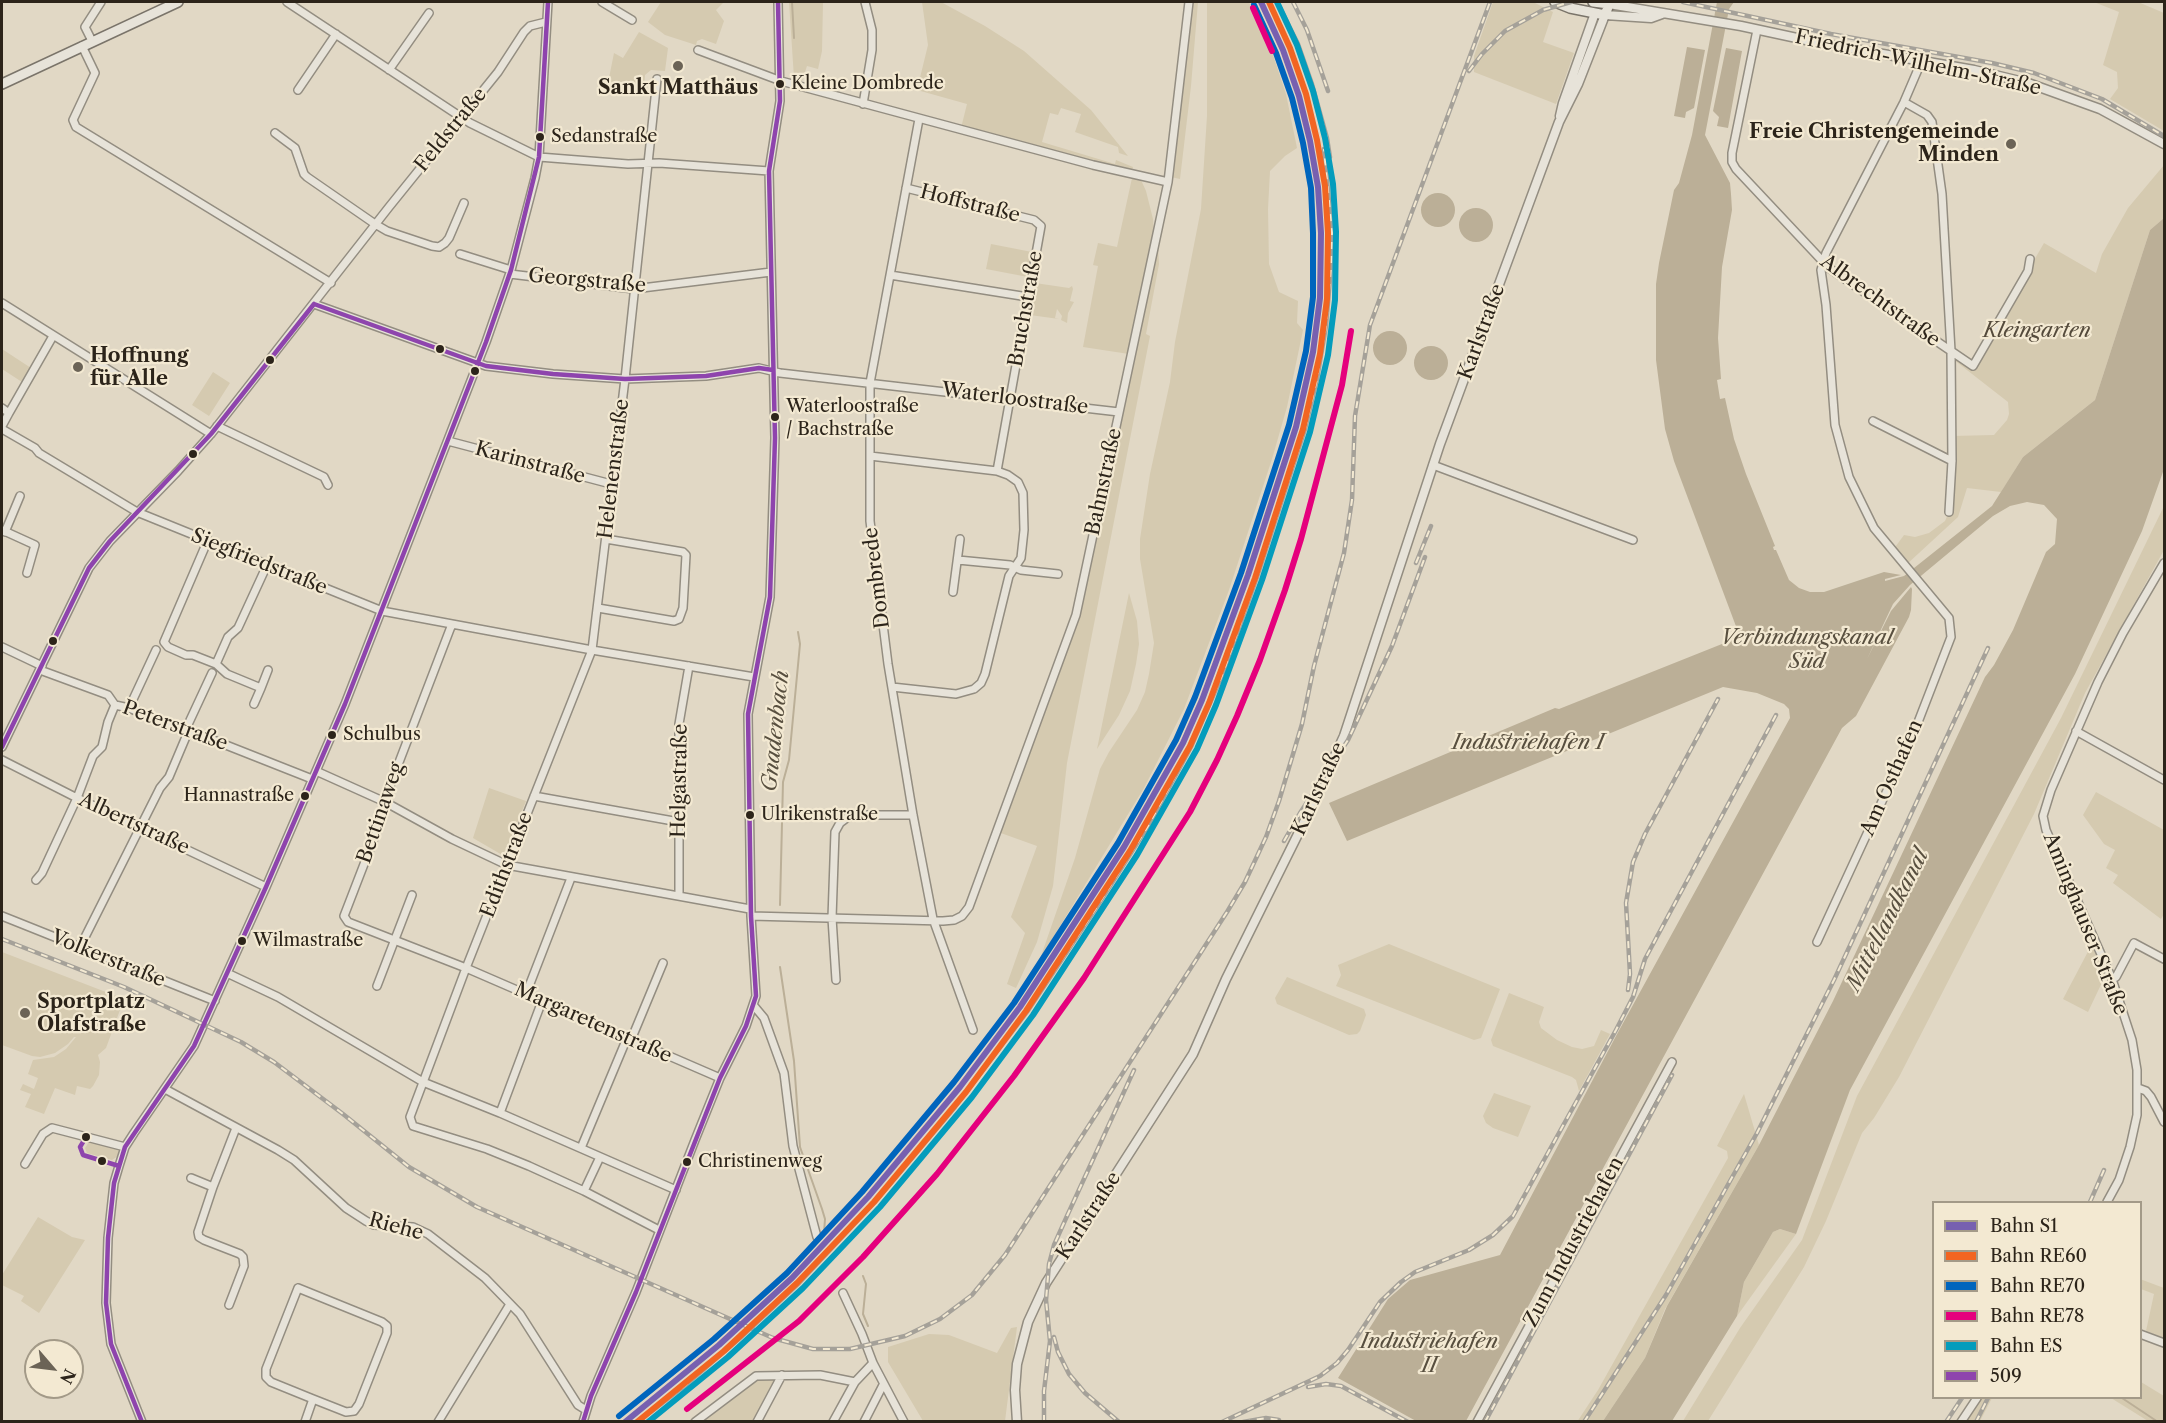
<!DOCTYPE html>
<meta charset="utf-8">
<style>
body{margin:0}
#map{position:relative;width:2166px;height:1423px;overflow:hidden;background:#e1d8c5;font-family:"Libre Caslon Text",serif}
canvas{display:block}
.frame{position:absolute;inset:0;border:3px solid #2c241a;pointer-events:none}
.legend{position:absolute;left:1932px;top:1201px;width:210px;height:198px;box-sizing:border-box;background:#f3e9d2;border:2px solid #a39a88;margin:0;padding:8px 10px;list-style:none;font-size:18px;color:#2c241a}
.legend li{display:flex;align-items:center;gap:12px;height:30px}
.legend b{width:30px;border:2px solid #a39a88}
.north{position:absolute;left:24px;top:1339px;width:60px;height:60px;box-sizing:border-box;background:#f3e9d2;border:2px solid #a39a88;border-radius:50%;rotate:118deg;font-size:16px;font-weight:700;line-height:24px;text-align:center;color:#2c241a}
.north::after{content:'';display:block;margin:auto;width:21px;height:27px;background:#6b6356;clip-path:polygon(50% 0,100% 100%,50% 72%,0 100%)}
</style>
<div id="map">
<canvas width="2166" height="1423"></canvas>
<div class="frame"></div>
<ul class="legend">
<li><b style="height:8px;background:#7760b0"></b>Bahn S1</li>
<li><b style="height:8px;background:#f26522"></b>Bahn RE60</li>
<li><b style="height:8px;background:#0065bd"></b>Bahn RE70</li>
<li><b style="height:8px;background:#e5007d"></b>Bahn RE78</li>
<li><b style="height:8px;background:#049cbc"></b>Bahn ES</li>
<li><b style="height:8px;background:#8e44ad"></b>509</li>
</ul>
<div class="north">N</div>
</div>
<script>
const ctx = document.querySelector('canvas').getContext('2d');
ctx.lineJoin = 'round';
function fillPath(path, color) {
  ctx.fillStyle = color;
  ctx.fill(path, 'evenodd');
}
function poly(rows) {
  const path = new Path2D();
  for (const r of rows) {
    if (r.length === 3) {
      path.moveTo(r[0] + r[2], r[1]);
      path.arc(r[0], r[1], r[2], 0, 2 * Math.PI);
      continue;
    }
    path.moveTo(r[0], r[1]);
    for (let i = 2; i < r.length; i += 2) path.lineTo(r[i], r[i + 1]);
  }
  return path;
}
function trace(path, color, width, dash) {
  ctx.strokeStyle = color;
  ctx.lineWidth = width;
  ctx.lineCap = dash ? 'butt' : 'round';
  ctx.setLineDash(dash || []);
  ctx.stroke(path);
}
function write(font, color, halo, rows, align = 'center') {
  ctx.font = font + ' "Libre Caslon Text",serif';
  ctx.lineWidth = 4.5;
  ctx.setLineDash([]);
  ctx.textBaseline = 'middle';
  ctx.strokeStyle = halo;
  ctx.fillStyle = color;
  for (const [text, x, y, turn = 0] of rows) {
    ctx.save();
    ctx.translate(x, y);
    ctx.rotate((+turn || 0) * Math.PI / 180);
    ctx.textAlign = isNaN(turn) ? turn : align;
    if (halo) ctx.strokeText(text, 0, 0);
    ctx.fillText(text, 0, 0);
    ctx.restore();
  }
}
fillPath(poly([
 [661,2,724,2,716,10,724,21,716,44,702,39,697,41,696,45,665,35,648,22],
 [789,2,823,2,822,51,818,69,807,66,802,81,794,78],
 [922,2,941,2,985,26,1024,51,1091,110,1128,156,1119,153,1118,147,1075,132,1081,114,1061,108,1058,115,1050,113,1042,142,1115,164,1116,160,1133,167,1132,171,961,128,967,104,917,90,928,45],
 [1192,2,1198,2,1191,86,1180,179,1171,177],
 [1207,2,1249,2,1271,49,1286,94,1297,148,1285,156,1270,171,1268,209,1269,264,1279,292,1298,301,1297,323,1303,330,1287,407,1272,459,1229,590,1184,709,1144,788,1040,959,1075,858,1100,769,1109,752,1137,710,1145,692,1149,674,1154,643,1140,559,1140,539,1150,474,1170,382,1175,342,1201,209,1207,116],
 [1493,2,1533,2,1553,12,1543,42,1574,53,1556,104,1474,72,1474,56],
 [2094,2,2138,2,2164,13,2164,131,2110,99,2118,88,2117,72,2103,65,2119,12],
 [639,32,668,48,665,71,651,70,645,75,644,89,608,83,614,53,623,58],
 [2164,165,2164,218,2150,230,2095,400,2023,457,2001,492,1967,488,1958,517,1906,565,1893,550,1904,535,1915,537,1929,533,1945,521,1949,512,1952,436,1994,435,2007,420,2009,414,2008,402,1949,356,1951,351,1973,366,2044,243,2096,273,2102,254,2128,208],
 [1132,178,1141,180,1146,191,1153,219,1154,232,1129,354,1083,347,1098,266,1093,265,1098,243,1117,247],
 [991,244,1032,252,1028,277,986,269],
 [1158,245,1159,264,1146,334,1150,336,1067,763,1053,886,1037,942,1016,988,1007,984,1025,933,1011,917,1037,846,998,832,1076,615],
 [1035,283,1069,288,1072,286,1073,289,1070,301,1074,302,1068,313,1067,323,1061,320,1062,316,1057,309,1055,318,1059,319,1030,315],
 [2,349,31,368,22,382,2,369],
 [213,372,230,383,209,416,192,405],
 [2164,506,2164,550,2085,693,2034,814,1899,1077,1874,1118,1862,1133,1826,1221,1804,1267,1708,1421,1683,1421,1740,1328,1802,1240,1857,1096,2061,718],
 [1129,593,1137,621,1139,644,1136,664,1130,691,1119,715,1097,749],
 [489,788,526,801,504,856,473,838],
 [2096,792,2164,830,2164,914,2161,919,2113,883,2118,875,2106,868,2115,850,2104,844,2083,815],
 [1389,944,1500,989,1481,1038,1474,1040,1336,986,1341,975,1338,965],
 [2092,944,2106,974,2088,1012,2063,999],
 [2,952,124,999,106,1048,98,1055,100,1062,99,1075,93,1086,90,1089,77,1086,75,1095,55,1088,44,1114,25,1107,31,1094,20,1090,23,1084,34,1089,38,1078,28,1074,33,1060,54,1057,66,1049,76,1037,74,1037,68,1044,55,1053,40,1057,32,1056,2,1045],
 [1287,977,1364,1009,1366,1015,1360,1031,1357,1034,1349,1035,1277,1004,1275,998],
 [1509,993,1544,1007,1539,1022,1541,1028,1557,1040,1572,1047,1582,1049,1594,1046,1601,1030,1610,1034,1579,1091,1576,1080,1572,1077,1493,1046,1491,1040],
 [1494,1093,1531,1106,1518,1137,1493,1128,1486,1123,1483,1116],
 [1744,1094,1759,1145,1665,1309,1645,1358,1603,1421,1577,1422,1598,1390,1728,1158,1727,1151,1717,1146],
 [89,1142,116,1148,119,1152,118,1156,112,1160,87,1153,85,1148],
 [38,1217,72,1237,85,1240,39,1313,21,1301,24,1296,2,1285,2,1275],
 [1780,1229,1796,1234,1737,1316,1744,1282,1773,1232],
 [2140,1279,2164,1288,2164,1338,2146,1331,2154,1294,2141,1289],
 [1017,1327,1005,1421,923,1421,888,1362,888,1347,929,1334,949,1335,997,1353,1011,1328],
 [769,1377,776,1379,754,1421,701,1422,755,1379],
 [2141,1382,2164,1396,2164,1421,2148,1421,2111,1398,2140,1398],
 [1981,1398,1992,1398,1980,1421,1965,1422]
]), '#d5cab0');
fillPath(poly([
 [1717,2,1734,2,1729,9,1705,135,1730,183,1731,194,1732,210,1722,267,1718,338,1721,379,1717,380,1720,399,1725,398,1734,439,1746,474,1775,546,1773,547,1774,550,1776,550,1789,580,1799,588,1810,592,1824,592,1884,572,1901,575,1885,579,1885,581,1904,576,1992,506,2023,457,2095,400,2150,230,2164,218,2164,469,2142,531,2075,674,1850,1090,1796,1234,1780,1229,1773,1232,1744,1282,1737,1316,1672,1421,1603,1421,1645,1358,1667,1306,1759,1145,1833,1001,1985,677,1994,665,2013,630,2046,552,2055,544,2057,519,2044,505,2027,502,2010,506,1993,516,1910,585,1893,604,1867,659,1891,611,1911,587,1912,589,1911,610,1909,617,1856,716,1842,728,1466,1421,1416,1421,1338,1378,1388,1299,1410,1280,1500,1255,1616,1036,1790,718,1789,709,1784,704,1757,693,1723,687,1347,841,1329,803,1555,708,1559,709,1737,638,1737,629,1674,461,1665,429,1656,360,1656,284,1659,263,1674,190,1679,183,1692,135],
 [1687,47,1705,50,1694,108,1686,112,1685,118,1674,116],
 [1726,48,1742,51,1728,128,1717,126,1719,117,1713,111],
 [1438,210,17],
 [1476,225,17],
 [1390,348,17],
 [1431,363,17]
]), '#bbaf97');
trace(poly([
 [792,2,794,38],
 [780,905,783,782,789,760,800,644,798,632],
 [780,967,794,1061,800,1147,822,1209,825,1219,824,1233],
 [863,1276,866,1284,863,1314,868,1326],
 [2122,1398,2158,1422]
]), '#bbaf97', 2);
const minor = poly([
 [287,2,470,123,539,157,628,164,659,163,769,171],
 [602,2,632,20],
 [1757,30,1732,153,1732,162,1736,169,1829,268,1973,366,2028,271,2030,259],
 [92,41,85,27,101,2],
 [82,46,95,73,73,120,76,127,331,283],
 [698,50,781,81,1093,165,1168,182],
 [389,70,429,13],
 [657,79,625,379,592,650,466,968,410,1117,413,1126,487,1149,529,1166,584,1191,659,1230],
 [298,90,336,34],
 [1904,102,1927,115,1932,122,1942,194,1951,351,1952,461,1949,512],
 [863,104,872,50,872,30,865,2],
 [919,119,870,383,870,521,888,664,913,815,933,919,973,1030],
 [275,133,295,148,304,174,307,177,375,224,387,231,432,246,439,247,445,243,449,238,464,203],
 [906,188,1034,220,1041,226,997,471],
 [460,254,511,270],
 [510,274,634,289,771,272],
 [890,275,1028,297],
 [2,303,211,434],
 [314,304,486,366,553,374,625,379,706,376,759,368,780,373,1119,412],
 [2,408,9,413,2,426],
 [9,413,53,336],
 [1873,421,1952,461],
 [217,426,324,477,328,485],
 [2,429,35,448,39,453,137,512,382,611,592,650,754,677],
 [448,441,611,484],
 [870,456,997,471,1008,475,1018,482,1023,493,1024,530,1021,558,1009,576,985,674,981,683,974,689,956,694,892,687],
 [1433,465,1633,540],
 [2,530,35,545,27,573],
 [5,532,20,496],
 [207,542,164,642,168,647,186,655,193,655,216,664,227,674,261,688,268,670],
 [958,560,1010,565,1021,570,1058,574],
 [953,592,960,539],
 [598,608,674,621,679,619,683,608,686,555,683,552,606,539],
 [452,624,388,791,383,815,344,916,348,922,466,968,720,1078],
 [2,647,42,666],
 [216,664,228,637,238,628,267,565],
 [40,670,108,695,115,705,129,708,188,732,198,734,312,779],
 [254,704,261,688],
 [129,708,156,650],
 [185,731,212,673],
 [2076,731,2164,780],
 [2,747,89,568,110,541,178,471,211,434,389,207,498,72,524,32,530,26,546,22],
 [2,760,77,798,266,887],
 [316,771,385,802,452,839,507,865,750,909],
 [534,796,679,822],
 [36,880,42,873,77,798,93,756,102,747,108,722,115,705],
 [679,896,679,724,689,666],
 [2,916,215,1001],
 [751,916,943,921,954,920,962,916,969,907,1076,615,1168,182,1189,2],
 [1817,942,1915,730,1951,637,1949,618,1874,528,1849,477,1835,425,1826,305,1821,270,1826,253,1904,102,1922,60],
 [80,947,160,788,169,777,188,732],
 [227,973,278,997,423,1082,500,1113,676,1190],
 [2112,979,2116,977,2134,943,2164,959],
 [836,980,832,918,835,832,840,823,848,817,857,815,913,815],
 [377,986,412,895],
 [526,994,571,878],
 [754,1006,764,1018,784,1073,793,1146,817,1237],
 [631,1040,663,963],
 [2138,1088,2146,1091,2151,1097,2164,1122],
 [165,1089,278,1150,294,1160,346,1208,366,1221,374,1225,413,1227,428,1234,485,1278,520,1314,578,1405,586,1410],
 [500,1113,542,1001],
 [581,1148,627,1038],
 [25,1164,43,1134,52,1128,125,1147],
 [191,1178,213,1187],
 [584,1191,600,1157],
 [2107,1202,2119,1180,2130,1147,2137,1115,2137,1070,2132,1040,2112,979,2046,830,2043,816,2051,790,2098,682,2123,633,2164,563],
 [298,1288,382,1322,387,1326,387,1333,359,1404,354,1411,346,1412,313,1399,271,1382,266,1377,266,1369,298,1288],
 [843,1293,862,1334,873,1363,904,1422],
 [229,1305,244,1266,243,1257,240,1254,204,1240,199,1237,198,1232,213,1187,236,1128],
 [2140,1334,2164,1343],
 [142,1422,111,1344,106,1303,108,1238,114,1183,119,1166,125,1147,134,1133,194,1046,266,887,345,704,486,342,511,270,535,178,539,157,548,2],
 [305,1422,313,1399],
 [438,1422,510,1304],
 [583,1422,591,1396,636,1292,695,1140,720,1078,746,1026,756,996,751,916,748,714,770,597,775,438,769,171,780,101,778,2],
 [695,1422,756,1376,820,1375,855,1382],
 [757,1422,782,1375],
 [833,1422,855,1382,873,1363],
 [864,1422,883,1385],
 [1477,1422,1672,1062],
 [1961,1422,1977,1398]
]);
const tertiary = poly([
 [1609,4,1741,26,1820,43,1974,70,2028,83,2100,109,2164,144],
 [1560,116,1563,103,1595,13],
 [1017,1422,1015,1390,1017,1364,1028,1322,1046,1283,1193,1054,1226,979,1309,812,1344,736,1440,444,1559,122,1578,84,1605,15,1651,18,1662,14]
]);
const secondary = poly([
 [1555,2,1570,8,1605,15,1610,2],
 [1593,2,1609,4],
 [2,84,178,2]
]);
trace(minor, '#938d81', 10);
trace(tertiary, '#938d81', 11);
trace(secondary, '#7a746a', 12);
trace(minor, '#e7e3d9', 7);
trace(tertiary, '#e7e3d9', 8);
trace(secondary, '#e7e3d9', 9);
const rail = poly([
 [1277,2,1298,44,1312,84,1327,138,1330,157],
 [1293,2,1307,30,1328,91],
 [1683,2,1831,34,1992,63,2034,73,2102,99,2164,136],
 [1469,71,1482,54,1505,31,1543,10,1571,2],
 [1416,563,1431,526],
 [1284,841,1300,813,1348,740,1392,646,1425,557],
 [2,939,124,987,241,1042,274,1062,343,1114,409,1167,477,1207,773,1338,813,1349,850,1349,905,1336,940,1319,972,1295,1005,1255,1227,912,1245,882,1266,837,1279,801,1302,724,1314,666,1344,553,1352,500,1355,416,1370,325,1490,2],
 [1628,990,1630,974,1626,903,1633,862,1645,834,1718,699],
 [2090,1202,2104,1170],
 [1054,1337,1058,1352,1069,1374,1085,1393,1119,1422],
 [1308,1387,1326,1384,1341,1386,1408,1422],
 [682,1388,740,1338,799,1283,874,1203,955,1107,1027,1012,1098,905,1148,826,1191,747,1223,673,1257,577,1305,429,1317,379,1326,326,1331,267,1332,233,1324,149],
 [638,1422,688,1383],
 [1044,1422,1044,1391,1050,1341,1046,1300,1049,1264,1054,1245,1067,1216,1134,1070],
 [1222,1422,1320,1376,1337,1363,1348,1350,1380,1302,1401,1282,1415,1272,1469,1250,1493,1235,1513,1216,1616,1030,1633,997,1645,959,1776,715],
 [1243,1422,1266,1418,1279,1420],
 [1485,1422,1672,1075],
 [1584,1422,1666,1295,1757,1133,1834,980,1988,648],
 [1946,1422,1962,1398],
 [1976,1422,1988,1398]
]);
trace(rail, '#a5a199', 4.5);
trace(rail, '#f3e9d2', 2, [7]);
trace(poly([
 [314,304,486,366,553,374,625,379,706,376,759,368,773,370],
 [2,747,89,568,110,541,211,434,314,304],
 [86,1137,80,1147,83,1155,119,1166],
 [142,1422,111,1344,106,1303,108,1238,114,1183,125,1147,194,1046,266,887,345,704,486,342,511,270,539,157,548,2],
 [583,1422,591,1396,636,1292,720,1078,746,1026,756,996,751,916,748,714,770,597,775,438,769,171,780,101,778,2]
]), '#8e44ad', 4.5);
trace(poly([
 [625,1422,719,1345,792,1278,868,1197,960,1087,1020,1007,1124,847,1183,743,1202,700,1248,575,1296,427,1313,352,1320,298,1321,233,1318,187,1310,141,1299,96,1283,50,1261,2]
]), '#7760b0', 6);
trace(poly([
 [637,1422,724,1351,797,1283,874,1202,966,1092,1026,1011,1130,851,1190,746,1209,703,1255,578,1303,429,1320,354,1327,299,1328,233,1325,186,1317,140,1306,94,1290,48,1269,2]
]), '#f26522', 6);
trace(poly([
 [619,1416,714,1339,787,1273,862,1192,954,1082,1014,1003,1118,843,1176,740,1195,697,1241,573,1289,425,1306,351,1313,297,1313,233,1311,188,1303,143,1292,98,1276,53,1254,5]
]), '#0065bd', 6);
trace(poly([
 [1253,8,1272,51],
 [687,1409,799,1321,863,1257,937,1174,1014,1076,1084,978,1190,812,1217,760,1237,716,1260,660,1285,590,1301,539,1342,385,1351,331]
]), '#e5007d', 6);
trace(poly([
 [648,1422,728,1357,803,1288,880,1207,972,1097,1033,1015,1137,855,1197,749,1216,705,1262,580,1310,432,1328,355,1335,300,1336,232,1333,184,1325,138,1313,91,1297,45,1277,2]
]), '#049cbc', 6);
for (const [x, y, r, color] of [
 [678,66,6,"#6b6356"],
 [780,84,5,"#2c241a"],
 [540,137,5,"#2c241a"],
 [2011,144,6,"#6b6356"],
 [440,349,5,"#2c241a"],
 [270,360,5,"#2c241a"],
 [78,367,6,"#6b6356"],
 [475,371,5,"#2c241a"],
 [775,417,5,"#2c241a"],
 [193,454,5,"#2c241a"],
 [53,641,5,"#2c241a"],
 [332,735,5,"#2c241a"],
 [305,796,5,"#2c241a"],
 [750,815,5,"#2c241a"],
 [242,941,5,"#2c241a"],
 [25,1013,6,"#6b6356"],
 [86,1137,5,"#2c241a"],
 [102,1161,5,"#2c241a"],
 [687,1162,5,"#2c241a"]
]) {
  const dot = new Path2D();
  dot.arc(x, y, r, 0, 2 * Math.PI);
  ctx.fillStyle = color;
  ctx.fill(dot);
  trace(dot, '#f3e9d2', 2);
}
write('18px', '#2c241a', '#f3e9d2', [
 ["Kleine Dombrede",791,84],
 ["Sedanstraße",551,137],
 ["Waterloostraße",786,407],
 ["/ Bachstraße",786,430],
 ["Schulbus",343,735],
 ["Hannastraße",294,796,"right"],
 ["Ulrikenstraße",761,815],
 ["Wilmastraße",253,941],
 ["Christinenweg",698,1162]
], 'left');
write('20px', '#2c241a', '#f3e9d2', [
 ["Friedrich-Wilhelm-Straße",1918,63,12],
 ["Feldstraße",451,130,-51],
 ["Hoffstraße",970,204,14],
 ["Georgstraße",587,281,5],
 ["Albrechtstraße",1880,301,36],
 ["Bruchstraße",1026,309,-80],
 ["Karlstraße",1482,332,-70],
 ["Waterloostraße",1015,399,7],
 ["Karinstraße",530,463,15],
 ["Helenenstraße",614,469,-83],
 ["Bahnstraße",1104,482,-78],
 ["Siegfriedstraße",259,562,22],
 ["Dombrede",877,578,-97],
 ["Peterstraße",175,726,20],
 ["Am Osthafen",1892,778,-66],
 ["Helgastraße",680,781,-89],
 ["Karlstraße",1319,789,-65],
 ["Bettinaweg",381,813,-71],
 ["Albertstraße",134,824,25],
 ["Edithstraße",507,865,-69],
 ["Aminghauser Straße",2085,924,68],
 ["Volkerstraße",108,959,22],
 ["Margaretenstraße",593,1023,24],
 ["Karlstraße",1089,1216,-57],
 ["Riehe",396,1227,15],
 ["Zum Industriehafen",1574,1242,-62]
]);
write('bold 20px', '#2c241a', '#f3e9d2', [
 ["Sankt Matthäus",678,88,"center"],
 ["Freie Christengemeinde",1999,132,"right"],
 ["Minden",1999,155,"right"],
 ["Hoffnung",90,356],
 ["für Alle",90,379],
 ["Sportplatz",37,1002],
 ["Olafstraße",37,1025]
], 'left');
write('italic 20px', '#544a3b', '#f3e9d2', [
 ["Kleingarten",2037,331]
]);
write('italic 21px', '#584f3f', '#f3e9d2', [
 ["Verbindungskanal",1807,638],
 ["Süd",1807,662],
 ["Gnadenbach",776,731,-84],
 ["Industriehafen I",1528,743],
 ["Mittellandkanal",1888,920,-63],
 ["Industriehafen",1429,1342],
 ["II",1429,1366]
]);
</script>
